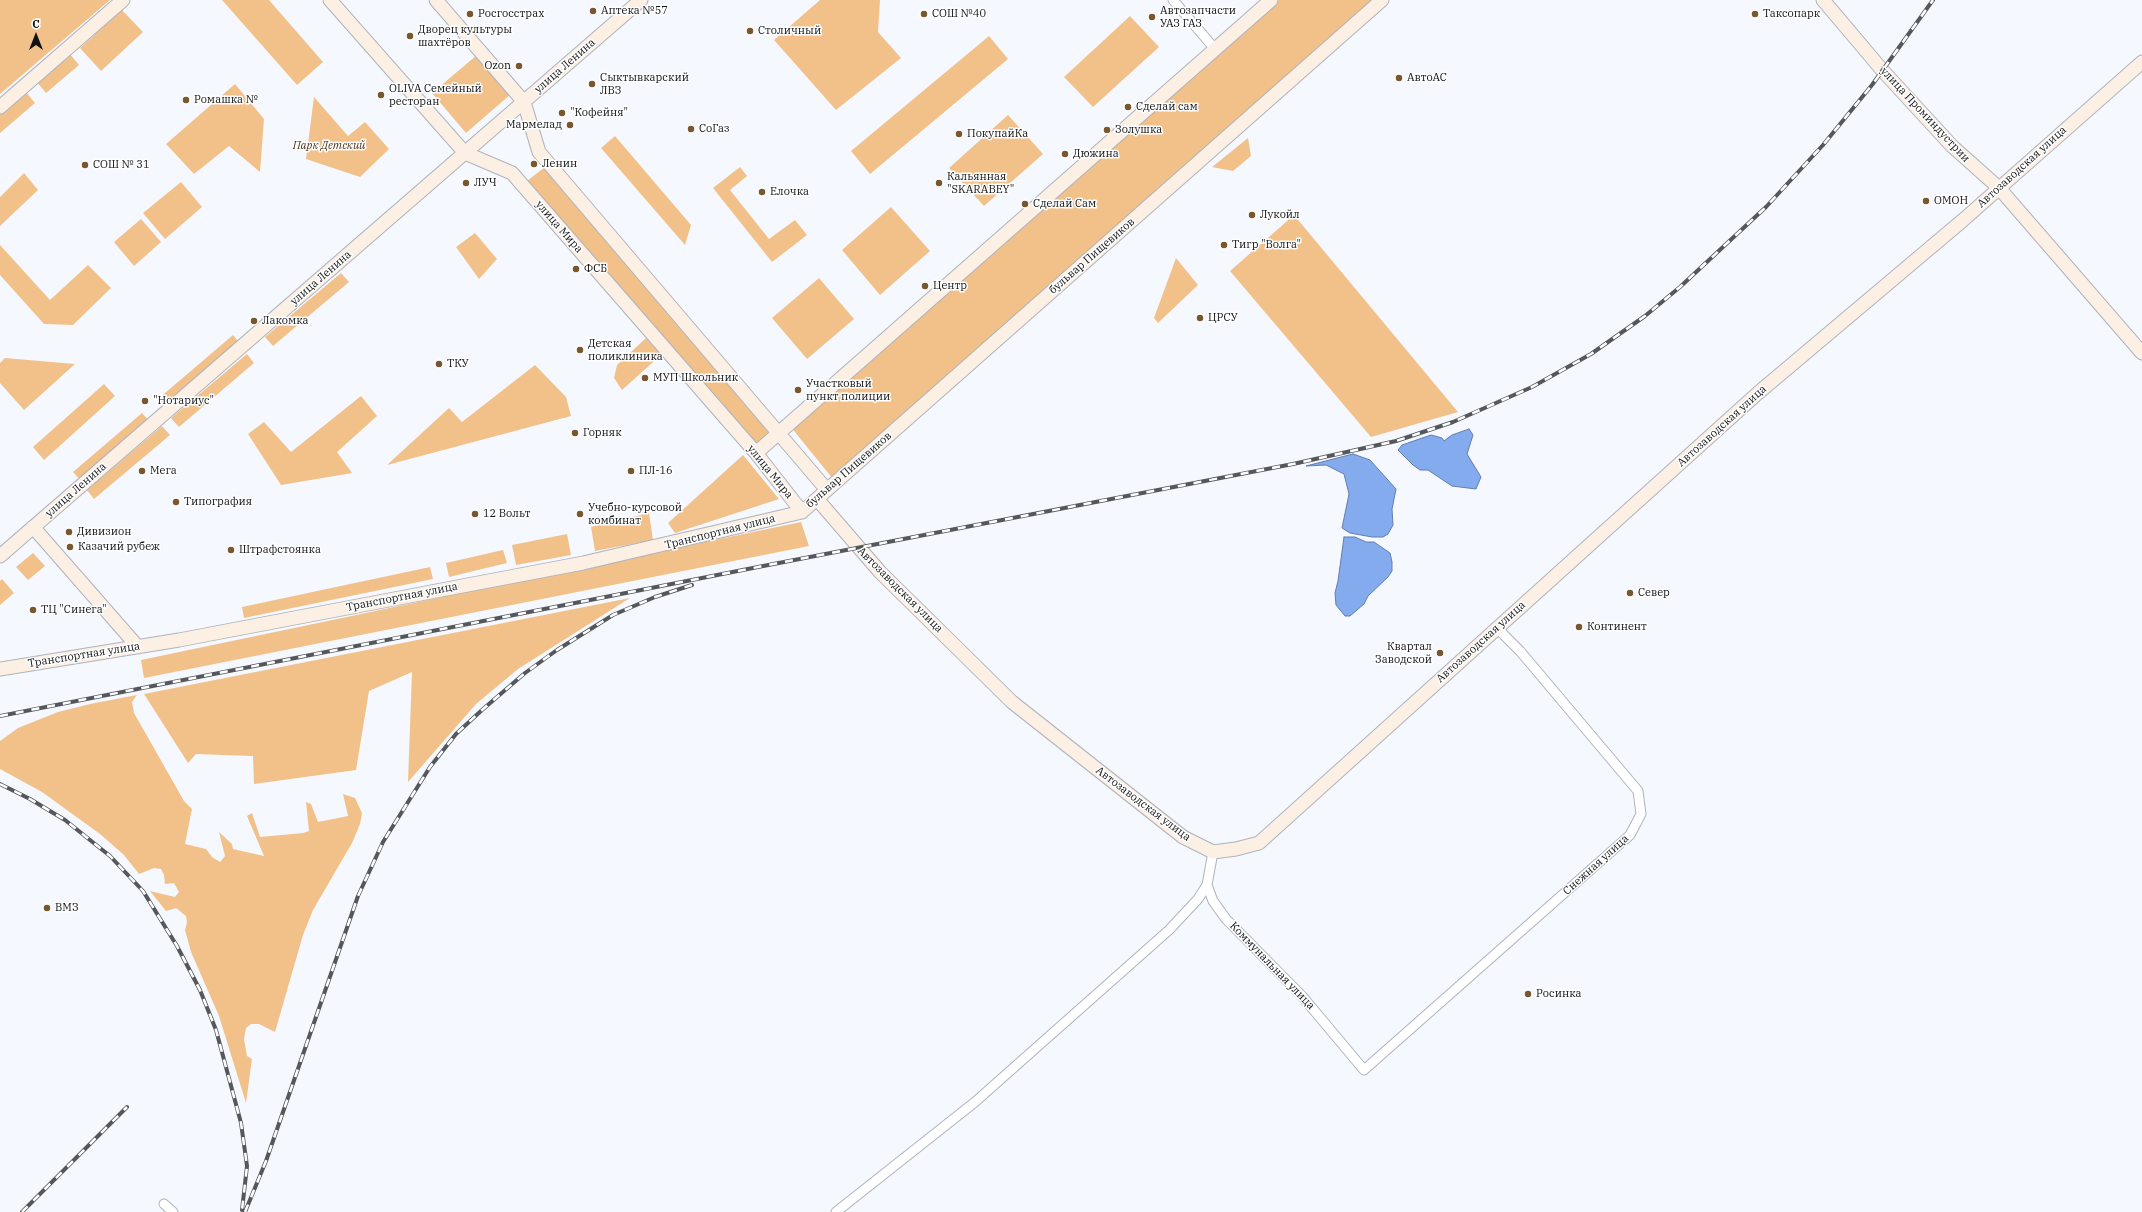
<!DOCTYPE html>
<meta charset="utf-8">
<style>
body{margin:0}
#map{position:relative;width:2142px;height:1212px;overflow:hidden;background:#f5f8fe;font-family:"IBM Plex Serif",serif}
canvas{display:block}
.north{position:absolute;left:16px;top:16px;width:40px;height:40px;-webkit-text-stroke:3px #fff;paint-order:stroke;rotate:0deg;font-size:11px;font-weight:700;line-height:16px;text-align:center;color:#101215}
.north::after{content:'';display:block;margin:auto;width:14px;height:18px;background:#101215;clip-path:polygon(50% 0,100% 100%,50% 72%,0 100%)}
</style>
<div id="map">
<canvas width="2142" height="1212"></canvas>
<div class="north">С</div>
</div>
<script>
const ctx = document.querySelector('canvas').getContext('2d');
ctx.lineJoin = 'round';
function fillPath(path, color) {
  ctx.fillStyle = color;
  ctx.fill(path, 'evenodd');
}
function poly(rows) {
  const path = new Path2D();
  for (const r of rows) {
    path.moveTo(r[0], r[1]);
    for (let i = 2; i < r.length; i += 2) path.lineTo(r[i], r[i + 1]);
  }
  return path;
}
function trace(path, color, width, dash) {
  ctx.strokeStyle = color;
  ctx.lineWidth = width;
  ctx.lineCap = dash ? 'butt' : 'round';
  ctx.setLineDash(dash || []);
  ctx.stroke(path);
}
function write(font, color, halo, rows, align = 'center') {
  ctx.font = font + ' "IBM Plex Serif",serif';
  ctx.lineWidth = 3;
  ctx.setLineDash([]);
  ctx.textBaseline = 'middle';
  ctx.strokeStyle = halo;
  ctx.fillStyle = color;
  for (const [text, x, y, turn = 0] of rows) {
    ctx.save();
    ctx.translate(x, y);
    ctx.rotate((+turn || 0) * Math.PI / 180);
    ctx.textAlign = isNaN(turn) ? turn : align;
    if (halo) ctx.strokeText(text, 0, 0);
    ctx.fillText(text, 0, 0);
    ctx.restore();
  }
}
fillPath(poly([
 [0,0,110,0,0,94],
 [222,0,269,0,323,62,297,85],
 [820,0,880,0,878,32,901,58,836,110,774,40],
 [1277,0,1372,0,833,479,790,426],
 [122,10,143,32,101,71,80,48],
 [1130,16,1159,47,1093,107,1064,77],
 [989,36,1008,59,870,174,851,151],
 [69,53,79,65,46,93,36,81],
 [477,55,511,94,466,133,432,93],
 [235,84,264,119,260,172,229,146,194,174,166,144],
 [26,92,35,103,0,133,0,114],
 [314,97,348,136,365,122,389,149,360,177,306,159],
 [1008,115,1043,154,984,206,949,168],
 [615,136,691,225,685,245,601,148],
 [1248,138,1251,156,1233,171,1212,167],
 [545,167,771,432,755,446,527,181],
 [740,167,747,176,730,190,769,239,795,220,807,235,772,262,713,188],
 [24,173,38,190,0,226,0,197],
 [181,182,202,207,165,239,143,213],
 [891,207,930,251,880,295,842,250],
 [1294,215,1458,412,1371,437,1230,271],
 [141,219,161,242,134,266,114,242],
 [475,233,497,259,479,279,456,247],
 [0,245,50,300,88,265,111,288,73,325,44,324,0,275],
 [1176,258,1198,285,1158,323,1154,318],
 [341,273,349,282,273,346,265,337],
 [819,278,854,319,807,359,772,318],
 [233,335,241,345,165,409,158,399],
 [646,338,661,355,622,390,614,378,617,365],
 [247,354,254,363,179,427,171,418],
 [5,358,75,364,24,410,0,383,0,363],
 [535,365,566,397,571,416,387,465,449,408,462,422],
 [104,384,115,396,44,460,33,447],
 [361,396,377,416,337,452,352,473,281,485,248,434,264,422,291,452],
 [142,413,149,421,81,481,73,472],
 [162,426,170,435,94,499,87,490],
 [743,455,779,499,675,533,668,523],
 [649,513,653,540,595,551,591,527],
 [801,522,809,546,144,678,141,660],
 [567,534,571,555,516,565,512,545],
 [503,550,507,563,449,577,446,563],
 [33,553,45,566,28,580,16,567],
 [430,567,433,579,244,618,242,607],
 [2,579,14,593,0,605,0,581],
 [630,598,518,669,476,704,408,782,412,672,369,691,356,770,254,784,253,756,196,754,188,763,144,694],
 [137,695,132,702,134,713,184,801,192,809,185,844,206,849,212,857,220,862,225,856,219,832,232,844,233,849,264,856,247,816,252,813,260,837,303,833,309,831,306,802,311,804,318,822,348,816,343,794,355,798,362,813,360,824,352,843,313,910,303,935,275,1032,259,1024,251,1024,246,1028,244,1039,247,1056,252,1059,246,1103,219,1016,191,952,185,930,187,922,186,916,176,908,166,911,150,891,175,897,179,892,174,883,165,884,164,875,161,869,154,868,139,874,124,855,100,834,42,792,0,769,0,741,18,728,58,712,90,704]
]), '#f2c18a');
const water = poly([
 [1469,429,1473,435,1467,454,1481,477,1476,489,1452,486,1428,470,1420,470,1413,465,1398,450,1402,445,1431,435,1442,438,1444,441,1452,435,1469,429],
 [1353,454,1370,460,1396,489,1392,509,1393,525,1388,534,1383,537,1372,537,1350,533,1342,528,1349,494,1344,474,1326,465,1306,466,1353,454],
 [1344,537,1355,537,1366,542,1374,542,1390,553,1392,562,1392,571,1388,577,1368,596,1364,604,1350,616,1345,616,1336,605,1335,593,1338,581,1344,537]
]);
fillPath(water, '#85abef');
trace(water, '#627dae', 1);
const street = poly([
 [1173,0,1215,49],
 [1213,852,1207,885,1213,901,1226,919,1302,996,1364,1070,1630,835,1641,814,1638,791,1520,651,1496,627],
 [164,1204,173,1212],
 [836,1212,975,1102,1169,930,1198,899,1207,885]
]);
const secondary = poly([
 [330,0,465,153,512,173,756,453,802,512],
 [436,0,524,102,539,152,827,490],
 [1823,0,1883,71,1952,146,1999,188,2142,353],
 [0,107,123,0],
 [756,453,1271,0],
 [817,499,880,572,1012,702,1183,837,1213,852,1236,849,1259,843,1758,393,1962,221,2142,62],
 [33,527,138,647],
 [0,556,641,0],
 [0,669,179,640,583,563,802,512,1382,0]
]);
trace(street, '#aeb3bd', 11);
trace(secondary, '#aeb3bd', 15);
trace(street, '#fff', 9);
trace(secondary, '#fbf0e3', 13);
const rail = poly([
 [0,716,758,567,1293,464,1396,441,1453,422,1532,387,1591,354,1645,316,1680,287,1766,207,1823,145,1872,85,1933,0],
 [0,784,30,799,65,820,110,856,143,891,177,946,200,990,216,1030,241,1123,247,1166,242,1210],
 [22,1212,127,1107],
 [245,1212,266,1161,358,896,383,842,430,767,456,734,482,710,525,673,557,650,613,615,655,597,692,585]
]);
trace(rail, '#54575b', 4);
trace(rail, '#fff', 2.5, [8]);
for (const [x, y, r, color] of [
 [593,11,4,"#78562e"],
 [470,14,4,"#78562e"],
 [924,14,4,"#78562e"],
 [1755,14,4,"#78562e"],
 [1152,17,4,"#78562e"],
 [750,31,4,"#78562e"],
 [410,36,4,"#78562e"],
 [519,66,4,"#78562e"],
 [1399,78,4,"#78562e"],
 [592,84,4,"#78562e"],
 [381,95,4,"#78562e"],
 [186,100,4,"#78562e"],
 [1128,107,4,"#78562e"],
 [562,113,4,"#78562e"],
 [570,125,4,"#78562e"],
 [691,129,4,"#78562e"],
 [1107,130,4,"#78562e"],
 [959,134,4,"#78562e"],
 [1065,154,4,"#78562e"],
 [534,164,4,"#78562e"],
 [85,165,4,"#78562e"],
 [466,183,4,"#78562e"],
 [939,183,4,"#78562e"],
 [762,192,4,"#78562e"],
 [1926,201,4,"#78562e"],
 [1025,204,4,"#78562e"],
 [1252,215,4,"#78562e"],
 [1224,245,4,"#78562e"],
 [576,269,4,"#78562e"],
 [925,286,4,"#78562e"],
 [1200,318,4,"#78562e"],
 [254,321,4,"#78562e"],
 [580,350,4,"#78562e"],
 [439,364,4,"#78562e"],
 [645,378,4,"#78562e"],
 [798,390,4,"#78562e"],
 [145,401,4,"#78562e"],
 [575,433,4,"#78562e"],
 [142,471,4,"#78562e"],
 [631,471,4,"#78562e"],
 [176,502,4,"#78562e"],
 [475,514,4,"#78562e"],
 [580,514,4,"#78562e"],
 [69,532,4,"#78562e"],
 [70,547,4,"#78562e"],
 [231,550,4,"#78562e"],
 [1630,593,4,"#78562e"],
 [33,610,4,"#78562e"],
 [1579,627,4,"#78562e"],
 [1440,653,4,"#78562e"],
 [47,908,4,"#78562e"],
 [1528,994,4,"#78562e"]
]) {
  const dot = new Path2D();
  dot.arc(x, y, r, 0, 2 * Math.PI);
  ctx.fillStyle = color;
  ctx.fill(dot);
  trace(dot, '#fff', 1.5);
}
write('11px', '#101215', '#fff', [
 ["Аптека №57",601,11],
 ["Автозапчасти",1160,11],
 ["УАЗ ГАЗ",1160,24],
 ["Росгосстрах",478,14],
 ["СОШ №40",932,14],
 ["Таксопарк",1763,14],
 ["Дворец культуры",418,30],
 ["шахтёров",418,43],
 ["Столичный",758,31],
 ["Ozon",511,66,"right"],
 ["Сыктывкарский",600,78],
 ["ЛВЗ",600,91],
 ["АвтоАС",1407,78],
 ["OLIVA Семейный",389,89],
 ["ресторан",389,102],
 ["Ромашка №",194,100],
 ["Сделай сам",1136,107],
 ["\"Кофейня\"",570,113],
 ["Мармелад",562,125,"right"],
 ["СоГаз",699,129],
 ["Золушка",1115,130],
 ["ПокупайКа",967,134],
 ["Дюжина",1073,154],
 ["Ленин",542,164],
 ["СОШ № 31",93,165],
 ["Кальянная",947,177],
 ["\"SKARABEY\"",947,190],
 ["ЛУЧ",474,183],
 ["Елочка",770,192],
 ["ОМОН",1934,201],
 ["Сделай Сам",1033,204],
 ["Лукойл",1260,215],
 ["Тигр \"Волга\"",1232,245],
 ["ФСБ",584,269],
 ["Центр",933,286],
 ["ЦРСУ",1208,318],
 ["Лакомка",262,321],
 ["Детская",588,344],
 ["поликлиника",588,357],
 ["ТКУ",447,364],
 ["МУП Школьник",653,378],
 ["Участковый",806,384],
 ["пункт полиции",806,397],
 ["\"Нотариус\"",153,401],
 ["Горняк",583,433],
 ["Мега",150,471],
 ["ПЛ-16",639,471],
 ["Типография",184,502],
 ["Учебно-курсовой",588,508],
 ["комбинат",588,521],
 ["12 Вольт",483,514],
 ["Дивизион",77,532],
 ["Казачий рубеж",78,547],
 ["Штрафстоянка",239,550],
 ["Север",1638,593],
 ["ТЦ \"Синега\"",41,610],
 ["Континент",1587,627],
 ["Квартал",1432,647,"right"],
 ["Заводской",1432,660,"right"],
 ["ВМЗ",55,908],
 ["Росинка",1536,994]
], 'left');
write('11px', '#101215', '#fff', [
 ["улица Ленина",565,66,-41],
 ["улица Проминдустрии",1925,115,47],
 ["Автозаводская улица",2022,167,-42],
 ["улица Мира",559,227,49],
 ["бульвар Пищевиков",1092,256,-41],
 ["улица Ленина",321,278,-41],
 ["Автозаводская улица",1722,426,-42],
 ["бульвар Пищевиков",849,470,-41],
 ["улица Мира",770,472,51],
 ["улица Ленина",76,490,-41],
 ["Транспортная улица",720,532,-14],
 ["Автозаводская улица",900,590,45],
 ["Транспортная улица",402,597,-11],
 ["Автозаводская улица",1481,642,-42],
 ["Транспортная улица",84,655,-9],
 ["Автозаводская улица",1143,804,37],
 ["Снежная улица",1596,865,-42],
 ["Коммунальная улица",1272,966,46]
]);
write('italic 11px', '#4d3518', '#fff', [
 ["Парк Детский",329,146]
]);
</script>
